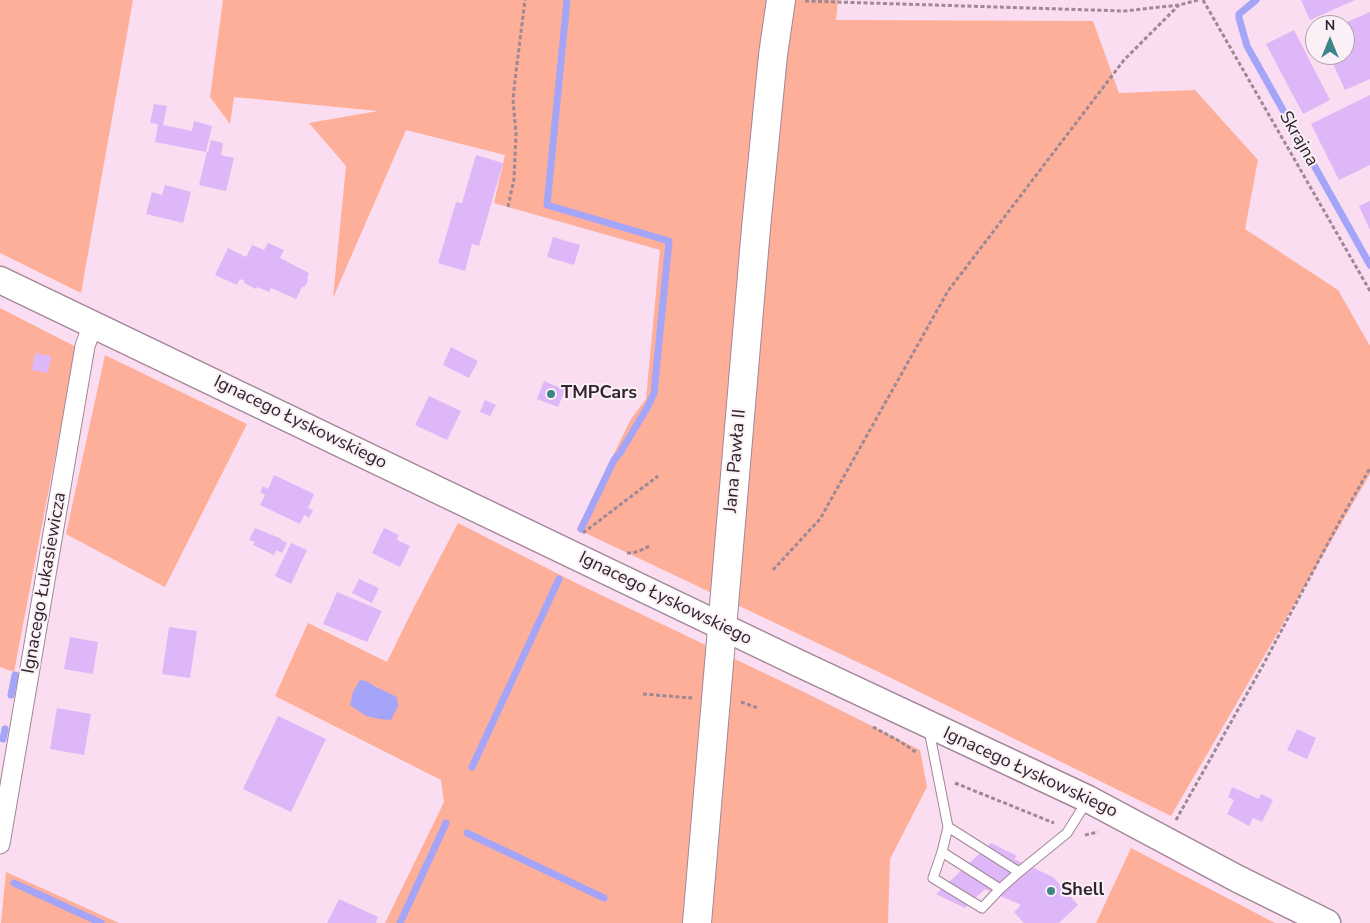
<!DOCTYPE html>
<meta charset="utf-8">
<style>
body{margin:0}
#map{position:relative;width:1370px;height:923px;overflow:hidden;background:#faddf0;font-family:"Nunito Sans",sans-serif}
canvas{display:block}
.north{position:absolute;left:1305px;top:15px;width:50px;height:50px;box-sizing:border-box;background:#fcf0f7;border:1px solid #aa9ea5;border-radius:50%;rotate:0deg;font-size:14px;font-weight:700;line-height:20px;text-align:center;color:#2f242b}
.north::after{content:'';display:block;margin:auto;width:18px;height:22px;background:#3c8588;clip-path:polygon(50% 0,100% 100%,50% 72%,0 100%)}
</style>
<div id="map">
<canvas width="1370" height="923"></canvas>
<div class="north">N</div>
</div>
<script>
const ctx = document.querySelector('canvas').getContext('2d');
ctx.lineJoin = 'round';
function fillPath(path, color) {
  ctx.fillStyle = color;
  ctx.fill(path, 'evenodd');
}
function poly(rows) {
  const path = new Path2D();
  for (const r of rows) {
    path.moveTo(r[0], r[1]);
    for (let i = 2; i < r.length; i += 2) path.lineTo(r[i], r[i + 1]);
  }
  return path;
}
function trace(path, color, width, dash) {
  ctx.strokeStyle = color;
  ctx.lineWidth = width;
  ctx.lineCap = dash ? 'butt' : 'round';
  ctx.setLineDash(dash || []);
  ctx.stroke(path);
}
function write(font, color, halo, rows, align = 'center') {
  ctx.font = font + ' "Nunito Sans",sans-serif';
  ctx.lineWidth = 4;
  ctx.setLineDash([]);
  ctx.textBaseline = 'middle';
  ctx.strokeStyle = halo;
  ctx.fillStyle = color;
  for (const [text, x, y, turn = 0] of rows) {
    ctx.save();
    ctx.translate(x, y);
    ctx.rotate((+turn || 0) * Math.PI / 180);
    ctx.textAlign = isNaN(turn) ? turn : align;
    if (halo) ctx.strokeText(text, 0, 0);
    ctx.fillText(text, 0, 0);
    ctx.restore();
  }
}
fillPath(poly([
 [0,0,133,0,81,293,0,253],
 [223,0,838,0,836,20,1093,21,1119,93,1195,90,1258,160,1245,229,1338,290,1370,346,1370,474,1171,816,889,677,577,529,631,419,646,399,660,250,494,203,505,155,406,130,333,298,346,166,309,123,378,111,234,97,230,124,210,97],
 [0,308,76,347,14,672,0,667],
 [105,355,247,424,165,587,66,534],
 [458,523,576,583,808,694,920,750,927,787,890,859,888,923,385,923,444,802,441,780,275,696,308,623,387,662,411,613],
 [1131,848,1275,923,1096,923],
 [6,872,119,923,1,923]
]), '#feaf99');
fillPath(poly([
 [360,680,366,681,376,687,397,697,398,706,391,720,379,719,366,716,350,705,353,692]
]), '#a4a4f9');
trace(poly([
 [567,0,547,205,669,241,654,393,647,408,620,453,614,460,581,529],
 [1256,0,1239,14,1239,18,1247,46,1370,265],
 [11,695,15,675],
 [3,739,5,729],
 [472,767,559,579],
 [467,833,604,898],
 [14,883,101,923],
 [400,923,446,823]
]), '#a4a4f9', 7);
fillPath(poly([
 [1301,0,1355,0,1310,20],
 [1370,12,1370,79,1345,90,1329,55,1345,55,1345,25,1340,25],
 [1294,30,1330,100,1303,114,1266,44],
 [1370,95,1370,165,1339,180,1311,124],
 [154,104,167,106,163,125,192,131,194,121,212,126,206,152,155,142,158,124,150,123],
 [211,140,223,143,221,155,234,158,226,191,199,185,207,152,208,152],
 [476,155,503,163,479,246,472,244,465,271,438,263,456,202,462,203],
 [165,185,191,192,183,223,146,214,152,192,162,195],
 [1370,201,1370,230,1359,206],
 [553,237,580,245,574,265,547,257],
 [268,243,284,250,280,258,309,273,307,278,308,278,307,283,304,287,302,287,296,299,271,288,269,292,257,287,256,289,244,283,245,281,240,279,237,285,215,275,228,248,246,257,252,245,264,250],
 [451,347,478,361,469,378,443,365],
 [35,353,51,356,48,373,32,370],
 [544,381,565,390,558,407,537,399],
 [429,396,461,411,447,440,415,425],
 [485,400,496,405,490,416,480,412],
 [274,475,314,494,308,508,313,510,309,518,304,515,300,524,260,505,265,495,260,492,263,486,268,489],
 [255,528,282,539,281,540,287,543,282,553,276,550,274,555,253,545,255,542,249,540],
 [384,528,399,535,397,540,410,546,400,567,372,553],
 [291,543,307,550,291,584,275,576],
 [359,579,379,588,372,603,352,593],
 [337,592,382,611,367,642,323,624],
 [169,627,197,631,190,678,162,674],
 [70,637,98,642,93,674,64,669],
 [57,708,91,714,84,755,50,749],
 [278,716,326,739,291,812,243,789],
 [1297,729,1316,738,1307,759,1287,750],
 [1232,787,1259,799,1261,794,1273,800,1262,822,1253,818,1249,826,1227,814,1234,800,1228,797],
 [991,843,1017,856,1014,859,1053,877,1078,905,1059,923,1024,923,1014,912,1021,905,985,889,965,908,936,894],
 [339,899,378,917,376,923,327,923]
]), '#deb7f8');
const lane = poly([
 [929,730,948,827,1019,872,1067,833,1087,801],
 [948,827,942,852,1000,889,1019,872],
 [942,852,933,878,982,908,1000,889]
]);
const street = poly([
 [0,844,85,346,93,324]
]);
const secondary = poly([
 [0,280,796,662,1088,799,1238,879,1327,923]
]);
const primary = poly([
 [697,923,756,228,773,55,781,0]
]);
trace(lane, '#a28798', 11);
trace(street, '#a28798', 21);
trace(secondary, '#a28798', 29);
trace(primary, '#a28798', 30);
trace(poly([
 [1203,0,1370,291],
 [805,1,1124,11,1179,5,1198,0],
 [508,207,514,179,516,134,513,100,515,80,525,0],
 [583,533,658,476],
 [627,553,633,553,644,549,651,545],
 [773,570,820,519,948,291,1124,60,1179,5],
 [643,694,692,698],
 [741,702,758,708],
 [873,727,901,742,917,753],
 [955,783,1054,823],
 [1176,820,1262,667,1342,517,1370,468],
 [1085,835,1098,832]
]), '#9d8896', 3, [4, 2.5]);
trace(lane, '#fff', 9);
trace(street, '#fff', 19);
trace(secondary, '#fff', 26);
trace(primary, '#fff', 28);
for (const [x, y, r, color] of [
 [551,394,5,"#3c8588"],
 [1051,891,5,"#3c8588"]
]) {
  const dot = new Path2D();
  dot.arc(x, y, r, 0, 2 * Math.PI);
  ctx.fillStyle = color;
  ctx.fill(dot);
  trace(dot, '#fcf0f7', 2);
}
write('18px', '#2f242b', '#fcf0f7', [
 ["Skrajna",1298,139,60],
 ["Ignacego Łyskowskiego",300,423,26],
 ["Jana Pawła II",736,461,-85],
 ["Ignacego Łukasiewicza",45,583,-80],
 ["Ignacego Łyskowskiego",665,599,26],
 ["Ignacego Łyskowskiego",1030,773,25]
]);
write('bold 18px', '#2f242b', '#fcf0f7', [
 ["TMPCars",561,394],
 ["Shell",1061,891]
], 'left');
</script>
